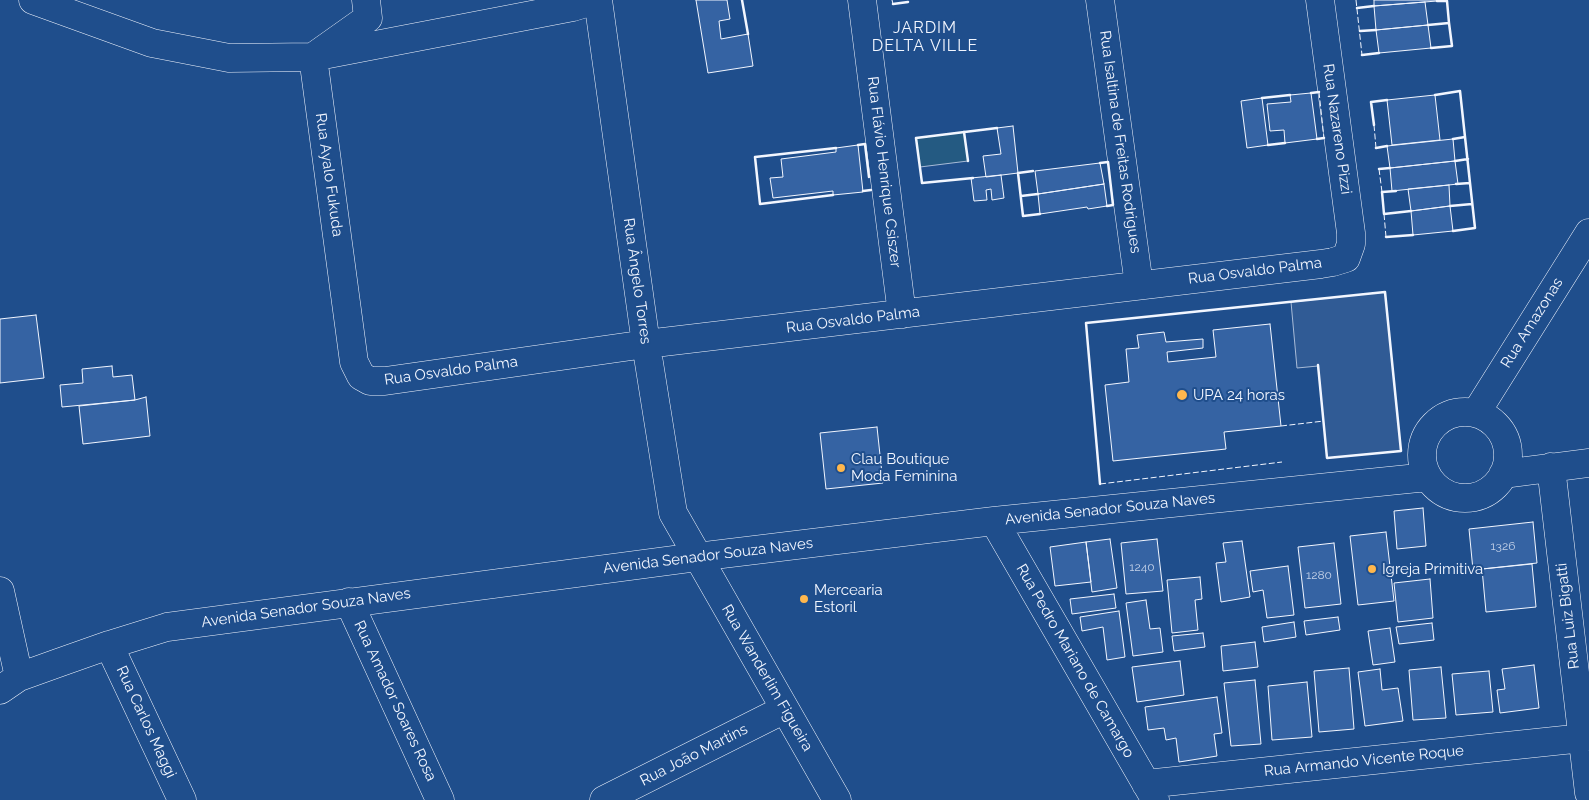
<!DOCTYPE html>
<meta charset="utf-8">
<style>
body{margin:0}
canvas{display:block;background:#1f4e8c}
</style>
<canvas width="1589" height="800"></canvas>
<script>
const ctx = document.querySelector('canvas').getContext('2d');
ctx.lineJoin = 'round';
function fillPath(path, color) {
  ctx.fillStyle = color;
  ctx.fill(path, 'evenodd');
}
function poly(rows) {
  const path = new Path2D();
  for (const r of rows) {
    if (r.length === 3) {
      path.moveTo(r[0] + r[2], r[1]);
      path.arc(r[0], r[1], r[2], 0, 2 * Math.PI);
      continue;
    }
    path.moveTo(r[0], r[1]);
    for (let i = 2; i < r.length; i += 2) path.lineTo(r[i], r[i + 1]);
  }
  return path;
}
function trace(path, color, width, dash) {
  ctx.strokeStyle = color;
  ctx.lineWidth = width;
  ctx.lineCap = dash ? 'butt' : 'round';
  ctx.setLineDash(dash || []);
  ctx.stroke(path);
}
function write(font, color, halo, rows, align = 'center') {
  ctx.font = font + ' Raleway,sans-serif';
  ctx.lineWidth = 4;
  ctx.setLineDash([]);
  ctx.textBaseline = 'middle';
  ctx.strokeStyle = halo;
  ctx.fillStyle = color;
  for (const [text, x, y, turn = 0] of rows) {
    ctx.save();
    ctx.translate(x, y);
    ctx.rotate((+turn || 0) * Math.PI / 180);
    ctx.textAlign = isNaN(turn) ? turn : align;
    if (halo) ctx.strokeText(text, 0, 0);
    ctx.fillText(text, 0, 0);
    ctx.restore();
  }
}
const green = poly([
 [964,132,968,161,920,167,916,138,964,132]
]);
fillPath(green, '#245a82');
trace(green, '#a8bbd7', 1);
const parking = poly([
 [1385,292,1401,451,1327,458,1318,366,1297,368,1291,302,1385,292]
]);
fillPath(parking, '#305b95');
trace(parking, '#a8bbd7', 1);
const building = poly([
 [696,0,727,0,730,19,719,21,721,39,748,34,753,66,708,73,696,0],
 [1374,0,1437,0,1437,1,1374,6,1374,0],
 [1425,2,1428,25,1376,30,1374,6,1425,2],
 [1428,25,1431,48,1379,53,1376,30,1428,25],
 [1311,93,1317,139,1285,143,1284,130,1270,131,1267,104,1291,102,1290,95,1311,93],
 [1435,95,1440,140,1392,145,1387,100,1435,95],
 [1262,98,1268,145,1247,148,1241,101,1262,98],
 [1013,126,1018,173,986,177,983,156,1001,154,997,128,1013,126],
 [1453,139,1455,161,1390,168,1387,146,1453,139],
 [858,145,863,192,833,195,833,191,773,198,770,178,783,177,781,159,836,152,836,148,858,145],
 [1455,161,1458,184,1392,191,1390,168,1455,161],
 [1100,163,1104,184,1038,194,1035,171,1100,163],
 [1001,175,1004,198,992,200,991,189,986,190,987,200,974,201,971,178,1001,175],
 [1104,184,1107,206,1088,209,1087,207,1040,214,1038,194,1104,184],
 [1449,185,1450,206,1411,211,1408,189,1449,185],
 [1450,206,1453,231,1413,235,1411,211,1450,206],
 [36,315,44,378,0,383,0,319,36,315],
 [1270,324,1281,426,1224,432,1226,449,1113,461,1105,385,1129,382,1126,349,1139,348,1137,335,1164,332,1166,342,1203,339,1203,348,1167,352,1168,362,1216,357,1213,330,1270,324],
 [112,366,113,377,132,375,135,400,62,407,60,385,83,383,82,369,112,366],
 [146,397,150,436,83,444,79,406,135,400,146,397],
 [877,427,883,483,826,489,820,433,877,427],
 [1423,508,1426,546,1397,549,1394,511,1423,508],
 [1533,522,1537,563,1473,570,1469,529,1533,522],
 [1386,532,1394,601,1358,605,1350,536,1386,532],
 [1110,539,1117,588,1092,592,1086,542,1110,539],
 [1157,539,1163,591,1126,594,1121,543,1157,539],
 [1242,541,1250,597,1221,602,1216,563,1226,562,1223,543,1242,541],
 [1086,542,1091,582,1055,586,1050,547,1086,542],
 [1334,543,1341,604,1305,608,1298,547,1334,543],
 [1532,564,1536,607,1486,612,1482,569,1532,564],
 [1288,566,1294,615,1267,618,1263,590,1253,592,1250,571,1288,566],
 [1200,577,1202,599,1195,600,1198,630,1172,633,1167,580,1200,577],
 [1430,579,1433,618,1398,622,1394,583,1430,579],
 [1114,594,1116,608,1072,614,1070,599,1114,594],
 [1146,600,1150,629,1160,628,1163,652,1133,656,1126,603,1146,600],
 [1119,611,1125,657,1107,660,1103,627,1082,631,1080,617,1119,611],
 [1338,617,1340,630,1306,635,1304,621,1338,617],
 [1294,622,1296,637,1264,642,1262,627,1294,622],
 [1432,623,1434,640,1399,644,1396,627,1432,623],
 [1390,628,1395,662,1373,665,1368,631,1390,628],
 [1203,633,1205,647,1174,651,1172,636,1203,633],
 [1255,642,1258,667,1223,671,1221,646,1255,642],
 [1180,661,1184,695,1137,702,1132,667,1180,661],
 [1534,665,1539,708,1500,713,1497,690,1505,689,1502,669,1534,665],
 [1441,667,1446,718,1413,720,1409,670,1441,667],
 [1349,668,1354,729,1319,732,1314,671,1349,668],
 [1380,669,1382,690,1398,688,1403,721,1365,726,1358,672,1380,669],
 [1489,671,1493,712,1456,715,1452,674,1489,671],
 [1255,680,1261,744,1231,746,1224,683,1255,680],
 [1307,682,1312,737,1272,740,1268,686,1307,682],
 [1217,697,1222,733,1214,734,1217,756,1179,762,1176,738,1166,740,1164,728,1148,730,1145,707,1217,697]
]);
fillPath(building, '#3563a3');
trace(building, '#f2f6ff', 1);
const minor = poly([
 [33,0,152,43,229,58,313,57,573,7,596,0],
 [366,0,368,18,313,57,354,362,361,376,370,381,385,381,646,344,1321,264,1333,262,1346,258,1351,244,1351,233,1320,0],
 [598,0,646,344,673,513,837,800],
 [862,0,902,314],
 [1100,0,1139,285],
 [1465,455,43],
 [1476,413,1589,233],
 [1551,467,1589,793],
 [1503,474,1589,463],
 [994,521,1155,799],
 [0,591,19,677],
 [349,602,440,800],
 [109,645,182,800],
 [0,690,19,677,58,663,109,645,167,627,697,557,994,521,1428,477],
 [1146,784,1583,738],
 [604,800,785,709]
]);
trace(minor, '#f2f6ff', 29);
trace(minor, '#1f4e8c', 28);
trace(poly([
 [892,0,893,4],
 [1356,0,1362,55],
 [1319,92,1324,138],
 [1374,125,1376,148],
 [1379,169,1382,192],
 [1384,214,1386,237],
 [1281,426,1324,421],
 [1100,484,1282,462]
]), '#f2f6ff', 1, [6, 2.5]);
trace(poly([
 [742,0,748,34],
 [1437,1,1447,1,1449,23],
 [893,4,908,2],
 [1357,8,1374,6],
 [1428,25,1449,23,1452,46,1431,48],
 [1360,31,1376,30],
 [1362,55,1379,53],
 [1311,93,1319,92],
 [1435,95,1460,91,1470,183],
 [1262,98,1290,95],
 [1374,125,1371,102,1387,100],
 [964,132,968,161],
 [1317,139,1324,138],
 [1453,139,1465,137],
 [858,145,865,144,869,177],
 [1268,145,1285,143],
 [1376,148,1387,146],
 [1455,161,1468,159],
 [1100,163,1108,162,1113,205,1107,206],
 [1379,169,1390,168],
 [1033,171,1018,173,1023,216,1040,214],
 [973,178,922,183,916,138,997,128],
 [863,191,871,190],
 [1396,191,1382,192,1384,214,1411,211],
 [833,195,760,204,755,157,836,148],
 [1021,196,1038,194],
 [1450,206,1472,204],
 [1453,231,1475,228,1470,183,1456,184],
 [1386,237,1413,235],
 [1100,484,1086,323,1385,292,1401,451,1327,458,1318,365]
]), '#f2f6ff', 2.5);
for (const [x, y, r, color] of [
 [1182,395,6,"#ffb74d"],
 [841,468,5,"#ffb74d"],
 [1372,569,5,"#ffb74d"],
 [804,599,5,"#ffb74d"]
]) {
  const dot = new Path2D();
  dot.arc(x, y, r, 0, 2 * Math.PI);
  ctx.fillStyle = color;
  ctx.fill(dot);
  trace(dot, '#1f4e8c', 2);
}
write('12px', '#c3d1e8', null, [
 ["1326",1503,546],
 ["1240",1142,567],
 ["1280",1319,575]
]);
write('15px', '#f2f6ff', '#1f4e8c', [
 ["Rua Nazareno Pizzi",1337,129,82],
 ["Rua Isaltina de Freitas Rodrigues",1120,142,82],
 ["Rua Flávio Henrique Csiszer",884,172,83],
 ["Rua Ayalo Fukuda",329,175,82],
 ["Rua Osvaldo Palma",1255,271,-7],
 ["Rua Ângelo Torres",637,281,82],
 ["Rua Osvaldo Palma",853,320,-7],
 ["Rua Amazonas",1532,323,-58],
 ["Rua Osvaldo Palma",451,371,-8],
 ["Avenida Senador Souza Naves",1110,509,-6],
 ["Avenida Senador Souza Naves",708,556,-7],
 ["Avenida Senador Souza Naves",306,608,-8],
 ["Rua Luiz Bigatti",1568,616,-97],
 ["Rua Pedro Mariano de Camargo",1075,661,60],
 ["Rua Wanderlim Figueira",767,678,60],
 ["Rua Amador Soares Rosa",395,701,65],
 ["Rua Carlos Maggi",146,722,65],
 ["Rua João Martins",694,755,-27],
 ["Rua Armando Vicente Roque",1364,761,-6]
]);
write('15px', '#f2f6ff', '#1f4e8c', [
 ["UPA 24 horas",1193,395],
 ["Clau Boutique",851,459],
 ["Moda Feminina",851,476],
 ["Igreja Primitiva",1382,569],
 ["Mercearia",814,590],
 ["Estoril",814,607]
], 'left');
ctx.letterSpacing = '1px';
write('16px', '#f2f6ff', '#1f4e8c', [
 ["JARDIM",925,28],
 ["DELTA VILLE",925,46]
]);
ctx.letterSpacing = '0px';
</script>
